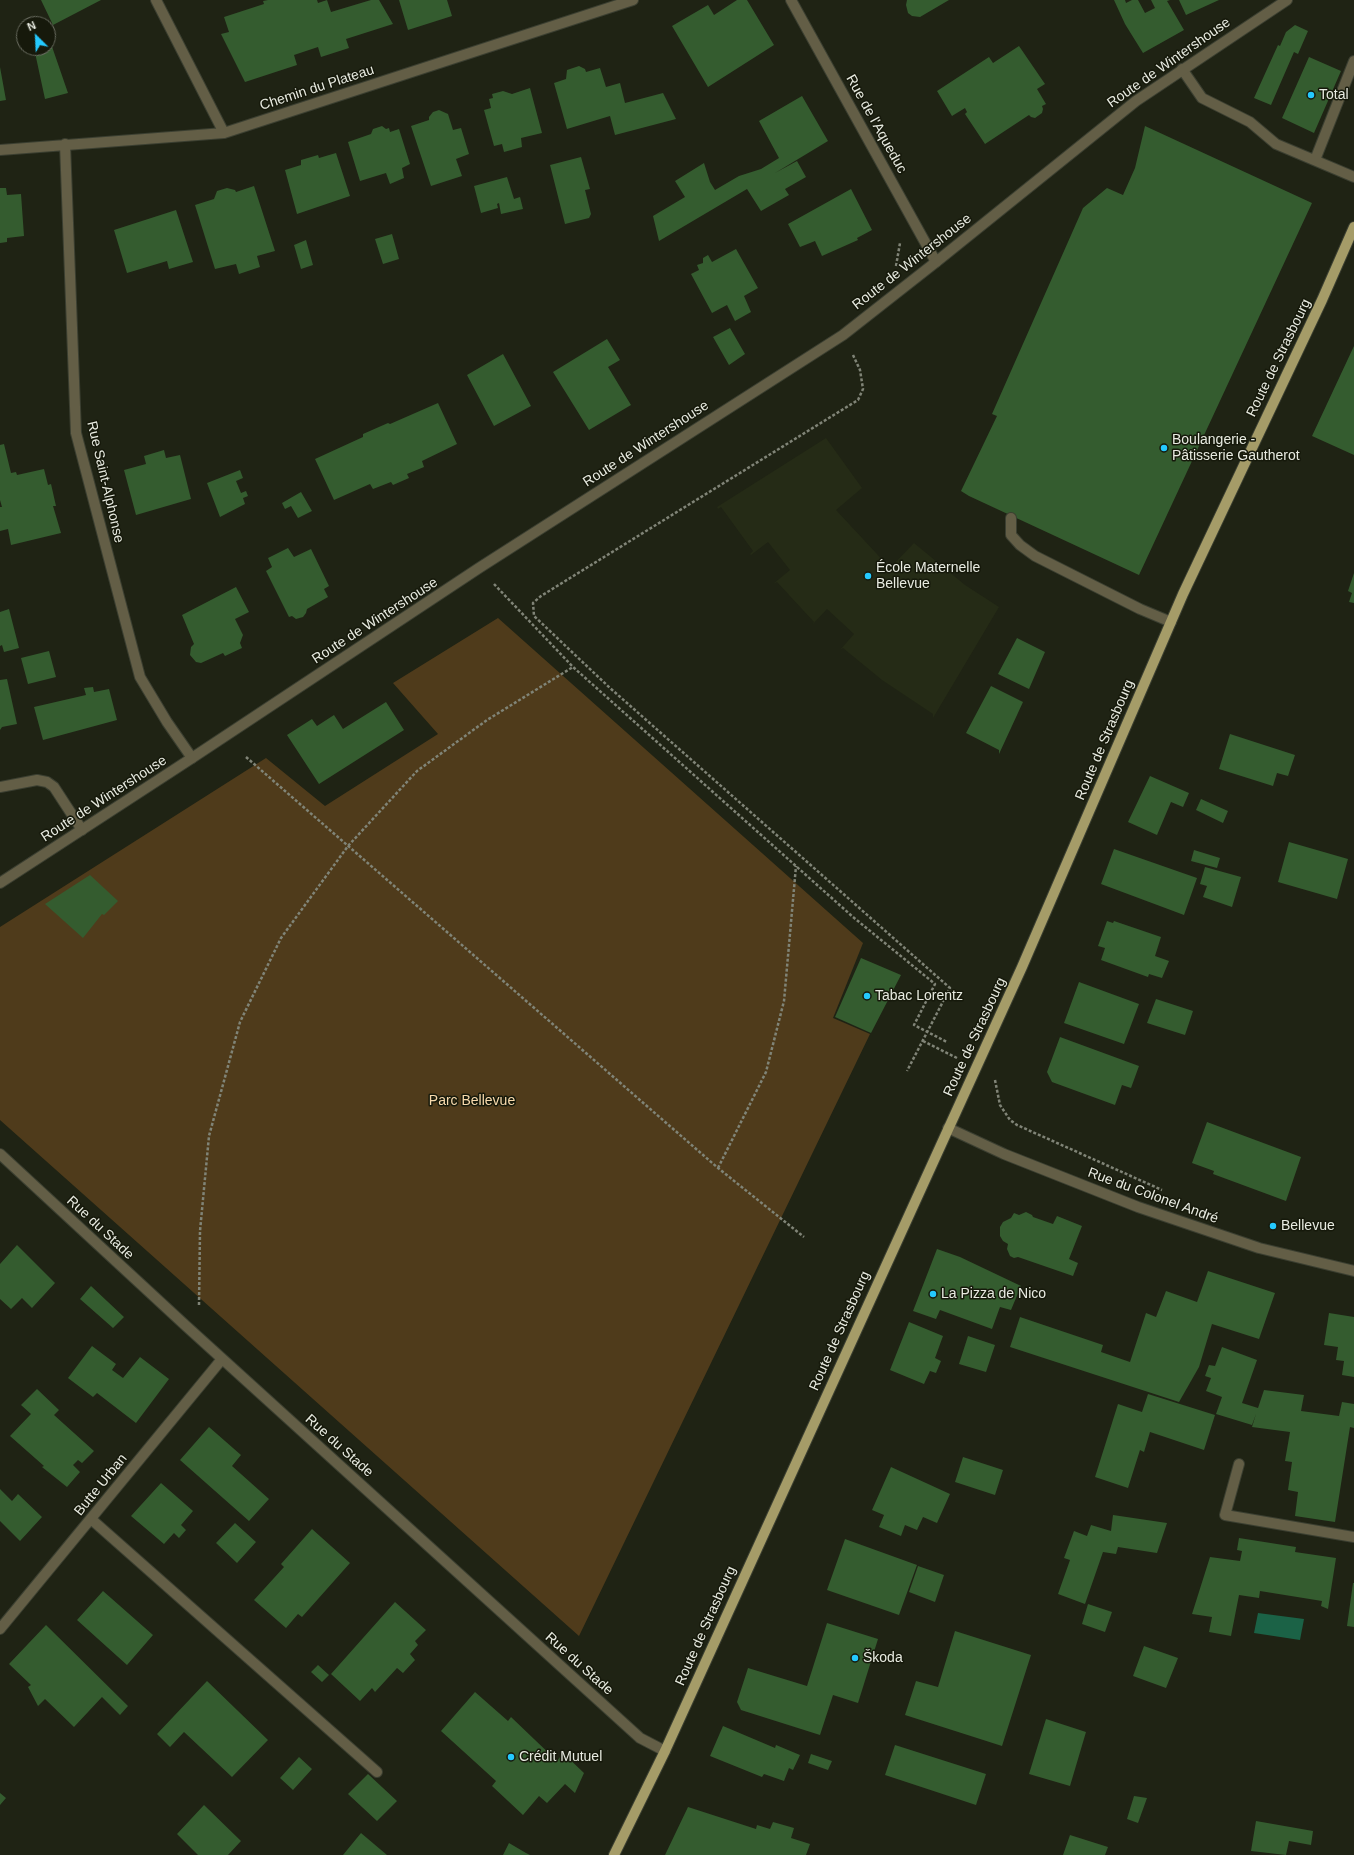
<!DOCTYPE html>
<meta charset="utf-8">
<style>
body{margin:0}
#map{position:relative;width:1354px;height:1855px;overflow:hidden;background:#1f2314;font-family:Helvetica,sans-serif}
canvas{display:block}
.north{position:absolute;left:16px;top:16px;width:40px;height:40px;box-sizing:border-box;background:#16190b;border:1px solid #6a6d61;border-radius:50%;rotate:336deg;font-size:11px;font-weight:700;line-height:16px;text-align:center;color:#e8ebe1}
.north::after{content:'';display:block;margin:auto;width:14px;height:18px;background:#24c9fe;clip-path:polygon(50% 0,100% 100%,50% 72%,0 100%)}
</style>
<div id="map">
<canvas width="1354" height="1855"></canvas>
<div class="north">N</div>
</div>
<script>
const ctx = document.querySelector('canvas').getContext('2d');
ctx.lineJoin = 'round';
function fillPath(path, color) {
  ctx.fillStyle = color;
  ctx.fill(path, 'evenodd');
}
function poly(rows) {
  const path = new Path2D();
  for (const r of rows) {
    path.moveTo(r[0], r[1]);
    for (let i = 2; i < r.length; i += 2) path.lineTo(r[i], r[i + 1]);
  }
  return path;
}
function trace(path, color, width, dash) {
  ctx.strokeStyle = color;
  ctx.lineWidth = width;
  ctx.lineCap = dash ? 'butt' : 'round';
  ctx.setLineDash(dash || []);
  ctx.stroke(path);
}
function write(font, color, halo, rows, align = 'center') {
  ctx.font = font + ' Helvetica,sans-serif';
  ctx.lineWidth = 3;
  ctx.setLineDash([]);
  ctx.textBaseline = 'middle';
  ctx.strokeStyle = halo;
  ctx.fillStyle = color;
  for (const [text, x, y, turn = 0] of rows) {
    ctx.save();
    ctx.translate(x, y);
    ctx.rotate((+turn || 0) * Math.PI / 180);
    ctx.textAlign = isNaN(turn) ? turn : align;
    if (halo) ctx.strokeText(text, 0, 0);
    ctx.fillText(text, 0, 0);
    ctx.restore();
  }
}
fillPath(poly([
 [826,438,862,488,836,510,890,568,914,543,965,585,999,607,933,718,933,714,882,680,843,648,840,650,854,634,827,609,812,625,814,622,777,582,773,584,790,570,768,542,751,555,750,554,753,551,721,507,718,509,717,507]
]), '#252b16');
fillPath(poly([
 [498,618,863,943,833,1018,870,1034,579,1636,0,1120,0,927,266,758,325,806,438,734,393,683]
]), '#4f3b1b');
fillPath(poly([
 [1258,1613,1304,1619,1300,1640,1254,1633]
]), '#1b6246');
fillPath(poly([
 [41,0,101,0,53,25],
 [268,0,317,0,318,3,327,0,331,12,371,0,379,0,393,24,346,39,349,48,321,57,318,47,294,55,297,65,245,82,221,34,229,32,224,17,264,4,263,1],
 [399,0,447,0,452,16,408,30],
 [737,0,747,0,774,45,708,87,672,26,708,5,714,15],
 [907,0,949,0,920,17,912,16,908,13,906,5],
 [1114,0,1125,0,1126,3,1132,0,1138,0,1145,13,1155,8,1151,0,1170,0,1167,1,1184,30,1143,53,1125,24],
 [1179,0,1219,0,1186,15],
 [1295,25,1308,31,1298,54,1294,52,1271,105,1254,98,1278,45,1280,46,1286,32],
 [48,35,68,93,45,99,34,48,48,48],
 [1019,46,1045,84,1037,89,1046,104,1042,106,1043,109,1042,113,1035,118,1031,117,1029,115,985,144,965,114,967,112,965,108,952,116,937,91,989,57,993,63],
 [1309,57,1341,71,1314,133,1282,118],
 [579,66,585,69,586,72,600,68,606,87,620,83,625,103,663,93,676,119,615,135,610,116,567,129,554,83,566,79,567,70],
 [0,67,6,100,0,101],
 [530,88,542,133,521,138,522,147,504,152,502,144,494,146,484,110,491,108,489,99,493,98,492,94,503,91,512,94],
 [802,96,828,141,775,173,797,161,806,177,785,189,789,195,761,211,747,189,659,241,653,216,685,197,675,181,704,163,710,182,715,190,739,176,761,169,779,158,759,121],
 [439,110,448,114,453,130,461,128,469,154,456,159,462,176,431,186,411,126,429,120,429,117,433,112],
 [382,126,386,129,389,128,390,132,399,129,410,164,402,168,404,178,390,184,386,173,360,181,348,142,371,134,373,129],
 [1145,126,1312,203,1139,575,969,496,961,491,997,416,992,414,1083,208,1107,188,1123,195,1135,168],
 [336,153,350,196,297,214,285,170,301,165,301,160,318,155,319,158],
 [581,157,590,189,585,190,591,214,589,218,565,224,550,165],
 [507,177,514,199,520,197,523,209,501,214,499,203,497,204,498,208,481,213,474,186],
 [254,186,275,251,257,256,260,267,239,274,236,264,215,269,195,205,214,199,217,191,227,188,235,190,236,192],
 [0,188,6,188,7,195,21,194,24,236,7,238,7,242,0,243],
 [851,189,872,230,857,238,858,240,822,256,815,241,800,247,788,224],
 [176,210,193,262,169,269,167,261,127,273,114,230],
 [392,234,399,259,383,264,375,239],
 [306,240,313,265,301,269,294,245],
 [736,249,758,288,744,296,751,312,735,321,727,305,712,313,691,274,699,270,697,265,703,263,703,258,708,255,712,262],
 [730,328,745,354,729,365,713,337],
 [607,339,620,360,608,367,631,405,589,430,553,372],
 [1354,346,1354,455,1312,436],
 [503,354,531,406,494,426,467,375],
 [438,403,457,444,422,461,424,467,407,474,409,478,393,485,391,482,373,489,370,484,334,500,315,459,363,437,363,434,388,423,390,424],
 [4,444,11,473,16,472,17,475,44,469,48,485,51,484,56,506,53,506,61,533,11,545,8,529,0,531,0,507,2,507,0,500,0,445],
 [164,450,166,458,180,455,191,499,136,515,124,470,146,464,144,456],
 [240,470,243,478,236,481,241,493,246,491,248,496,243,498,245,504,220,517,207,483],
 [301,492,312,511,298,518,291,506,285,509,282,503],
 [288,548,294,557,311,549,329,586,324,589,328,597,307,609,306,613,303,617,296,619,292,616,289,617,266,571,272,567,268,558],
 [1354,573,1354,603,1349,602,1352,593,1348,591],
 [236,587,249,612,235,619,243,635,240,643,242,648,225,656,223,653,201,663,196,662,190,655,191,647,194,644,182,615],
 [9,609,19,648,4,652,2,645,0,646,0,612],
 [1017,638,1045,652,1029,689,998,674],
 [49,651,56,677,28,684,21,658],
 [7,679,17,724,2,727,0,730,0,680],
 [991,686,1023,702,999,754,999,750,966,733],
 [93,687,94,692,109,689,117,720,43,740,34,707,86,695,84,688],
 [386,702,404,730,319,784,287,735,312,719,317,726,334,715,343,729],
 [1230,734,1295,755,1288,776,1277,773,1273,786,1219,769],
 [1150,776,1189,793,1183,807,1171,802,1157,835,1128,822],
 [1201,799,1228,811,1223,823,1196,810],
 [1289,842,1348,859,1337,899,1278,882],
 [1114,849,1197,878,1184,915,1101,884],
 [1194,850,1220,858,1217,868,1191,861],
 [1205,867,1241,877,1232,907,1203,897,1207,886,1200,884],
 [90,875,118,901,104,915,102,914,83,938,45,904],
 [1107,921,1113,923,1114,921,1161,937,1155,956,1169,961,1162,978,1149,974,1148,977,1101,960,1105,948,1098,946],
 [861,958,901,975,871,1033,835,1017],
 [1079,982,1139,1004,1124,1044,1064,1023],
 [1156,999,1193,1011,1185,1035,1147,1023],
 [1060,1037,1139,1066,1131,1088,1122,1085,1115,1105,1052,1082,1047,1072],
 [1207,1122,1301,1157,1286,1201,1213,1174,1214,1171,1192,1163],
 [1026,1212,1032,1215,1033,1217,1053,1224,1057,1216,1082,1226,1069,1259,1078,1263,1073,1276,1018,1257,1014,1258,1010,1256,1007,1249,1008,1244,1003,1241,1000,1236,1000,1227,1003,1222,1011,1218,1014,1213,1019,1215],
 [17,1245,55,1283,32,1308,22,1298,11,1309,0,1299,0,1264],
 [937,1249,960,1257,1021,1286,1011,1310,1000,1307,992,1329,940,1310,936,1319,913,1311],
 [1208,1271,1275,1293,1259,1339,1212,1324,1199,1367,1179,1402,1010,1347,1020,1317,1103,1345,1101,1352,1130,1362,1146,1313,1156,1317,1166,1291,1197,1302],
 [91,1286,124,1317,113,1328,80,1299],
 [1329,1313,1354,1317,1354,1377,1342,1375,1344,1361,1336,1360,1338,1347,1324,1345],
 [909,1322,943,1336,935,1358,941,1361,936,1373,930,1371,924,1384,890,1370],
 [968,1336,995,1345,986,1372,959,1364],
 [92,1346,116,1364,112,1370,123,1378,140,1357,169,1379,136,1423,97,1393,93,1397,68,1378],
 [1222,1347,1257,1360,1242,1403,1258,1408,1264,1390,1304,1395,1301,1411,1339,1416,1342,1402,1354,1404,1354,1428,1350,1427,1335,1522,1295,1516,1298,1492,1288,1490,1292,1462,1285,1461,1290,1432,1252,1427,1256,1414,1252,1425,1216,1414,1222,1397,1206,1391,1211,1378,1205,1376,1209,1365,1215,1366],
 [37,1389,59,1410,54,1415,94,1451,82,1463,78,1460,73,1465,80,1472,67,1487,42,1467,44,1466,10,1436,31,1414,21,1405],
 [1148,1394,1215,1415,1204,1450,1150,1432,1144,1452,1140,1450,1128,1488,1095,1477,1118,1404,1142,1412],
 [209,1427,241,1455,232,1466,269,1499,249,1521,180,1460],
 [963,1457,1003,1470,995,1495,955,1482],
 [891,1467,950,1494,937,1523,923,1517,917,1530,905,1525,901,1536,879,1527,884,1515,872,1510],
 [161,1483,193,1511,181,1525,186,1530,179,1538,174,1533,164,1544,131,1516],
 [0,1489,12,1501,18,1494,42,1517,20,1541,0,1521],
 [1113,1515,1167,1523,1157,1553,1118,1547,1116,1554,1103,1552,1085,1604,1058,1594,1070,1560,1064,1558,1074,1531,1087,1536,1091,1525,1111,1531],
 [235,1523,256,1542,237,1563,216,1543],
 [312,1529,350,1563,302,1617,298,1614,286,1628,254,1600,284,1567,281,1564],
 [1239,1538,1296,1547,1295,1552,1336,1558,1328,1609,1321,1606,1322,1601,1260,1591,1259,1598,1239,1595,1231,1636,1209,1632,1212,1617,1192,1614,1210,1557,1240,1561,1242,1551,1237,1550],
 [845,1539,917,1565,899,1615,827,1590],
 [918,1566,944,1575,935,1602,909,1592],
 [1353,1583,1354,1583,1354,1627,1347,1626],
 [103,1591,153,1635,127,1665,77,1620],
 [395,1602,426,1630,415,1641,418,1645,410,1654,415,1660,403,1673,397,1668,375,1692,372,1688,360,1701,331,1674],
 [1088,1604,1112,1612,1105,1632,1082,1624],
 [827,1623,878,1639,858,1703,833,1695,820,1735,741,1710,737,1702,748,1668,807,1686],
 [46,1625,128,1706,120,1715,102,1697,74,1727,45,1699,38,1706,28,1687,31,1685,9,1664],
 [955,1631,1031,1655,1002,1746,905,1715,916,1681,938,1687],
 [1144,1646,1178,1658,1166,1688,1133,1676],
 [318,1665,329,1675,322,1682,311,1672],
 [207,1681,268,1740,232,1777,184,1732,170,1747,157,1734],
 [475,1692,508,1721,511,1717,557,1761,563,1753,584,1773,575,1793,565,1784,547,1803,539,1796,523,1815,492,1786,496,1781,441,1731],
 [1046,1719,1086,1732,1070,1786,1029,1774],
 [723,1726,775,1748,776,1745,800,1755,793,1770,789,1768,784,1781,764,1774,762,1777,710,1756],
 [895,1745,986,1774,976,1805,885,1775],
 [811,1754,832,1761,828,1770,808,1763],
 [299,1757,312,1769,293,1790,280,1778],
 [368,1774,397,1801,377,1821,348,1794],
 [0,1793,6,1798,0,1805],
 [1134,1796,1147,1798,1138,1823,1127,1819],
 [204,1805,241,1841,228,1855,198,1855,177,1834],
 [688,1807,756,1829,757,1825,770,1829,773,1822,794,1828,791,1838,810,1844,806,1855,665,1855],
 [1256,1821,1313,1831,1311,1845,1289,1841,1286,1855,1251,1851],
 [361,1833,387,1855,343,1855],
 [1070,1835,1108,1847,1105,1855,1063,1855],
 [509,1843,526,1853,530,1855,503,1855]
]), '#345c2f');
const service = poly([
 [1182,69,1202,98,1250,122,1276,144,1354,177],
 [1315,160,1354,61],
 [1011,518,1011,535,1020,545,1035,556,1140,609,1171,622]
]);
const minor = poly([
 [156,0,224,133],
 [791,0,936,262],
 [65,144,76,433,140,677,167,722,192,758],
 [0,150,224,133,633,0],
 [0,787,37,780,47,782,54,787,82,830],
 [948,1128,1004,1154,1138,1207,1259,1248,1354,1271],
 [0,1154,185,1325,640,1738,665,1751],
 [1239,1464,1225,1515,1354,1537],
 [91,1519,377,1772],
 [0,1629,222,1359]
]);
const tertiary = poly([
 [0,883,192,758,479,568,843,335,936,262,1136,101,1287,0]
]);
const primary = poly([
 [614,1855,665,1751,1022,967,1183,594,1322,300,1354,227]
]);
trace(service, '#3b3f31', 12);
trace(minor, '#3b3f31', 12);
trace(tertiary, '#3b3f31', 12);
trace(primary, '#3b3f31', 12);
trace(poly([
 [896,266,900,243],
 [853,355,860,370,863,389,858,400,541,596,533,603,534,616,610,688,950,988,907,1071],
 [494,584,573,667,853,917,935,984,914,1025,947,1042],
 [246,757,718,1168,804,1237],
 [923,1041,957,1058],
 [995,1080,1000,1105,1010,1120,1017,1125,1162,1190],
 [718,1168,766,1072,784,1001,796,866],
 [199,1305,200,1231,209,1136,240,1022,281,938,348,846,417,771,487,720,573,667]
]), '#808477', 2.5, [3, 2]);
trace(service, '#635e46', 10);
trace(minor, '#635e46', 10);
trace(tertiary, '#635e46', 10);
trace(primary, '#a59c68', 10);
for (const [x, y, r, color] of [
 [1311,95,4,"#24c9fe"],
 [1164,448,4,"#24c9fe"],
 [868,576,4,"#24c9fe"],
 [867,996,4,"#24c9fe"],
 [1273,1226,4,"#24c9fe"],
 [933,1294,4,"#24c9fe"],
 [855,1658,4,"#24c9fe"],
 [511,1757,4,"#24c9fe"]
]) {
  const dot = new Path2D();
  dot.arc(x, y, r, 0, 2 * Math.PI);
  ctx.fillStyle = color;
  ctx.fill(dot);
  trace(dot, '#16190b', 1.5);
}
write('14px', '#e8ebe1', '#16190b', [
 ["Route de Wintershouse",1169,63,-35],
 ["Chemin du Plateau",317,88,-18],
 ["Rue de l'Aqueduc",876,124,61],
 ["Route de Wintershouse",912,262,-38],
 ["Route de Strasbourg",1279,358,-64],
 ["Route de Wintershouse",646,444,-33],
 ["Rue Saint-Alphonse",105,482,77],
 ["Route de Wintershouse",375,621,-33],
 ["Route de Strasbourg",1105,740,-67],
 ["Route de Wintershouse",104,799,-33],
 ["Route de Strasbourg",975,1037,-65],
 ["Rue du Colonel André",1153,1196,20],
 ["Rue du Stade",100,1228,43],
 ["Route de Strasbourg",840,1331,-66],
 ["Rue du Stade",339,1446,42],
 ["Butte Urban",101,1485,-51],
 ["Route de Strasbourg",706,1626,-66],
 ["Rue du Stade",579,1664,42]
]);
write('14px', '#e8ebe1', '#16190b', [
 ["Total",1319,95],
 ["Boulangerie -",1172,440],
 ["Pâtisserie Gautherot",1172,456],
 ["École Maternelle",876,568],
 ["Bellevue",876,584],
 ["Tabac Lorentz",875,996],
 ["Bellevue",1281,1226],
 ["La Pizza de Nico",941,1294],
 ["Škoda",863,1658],
 ["Crédit Mutuel",519,1757]
], 'left');
write('14px', '#f7d9ac', '#16190b', [
 ["Parc Bellevue",472,1101]
]);
</script>
